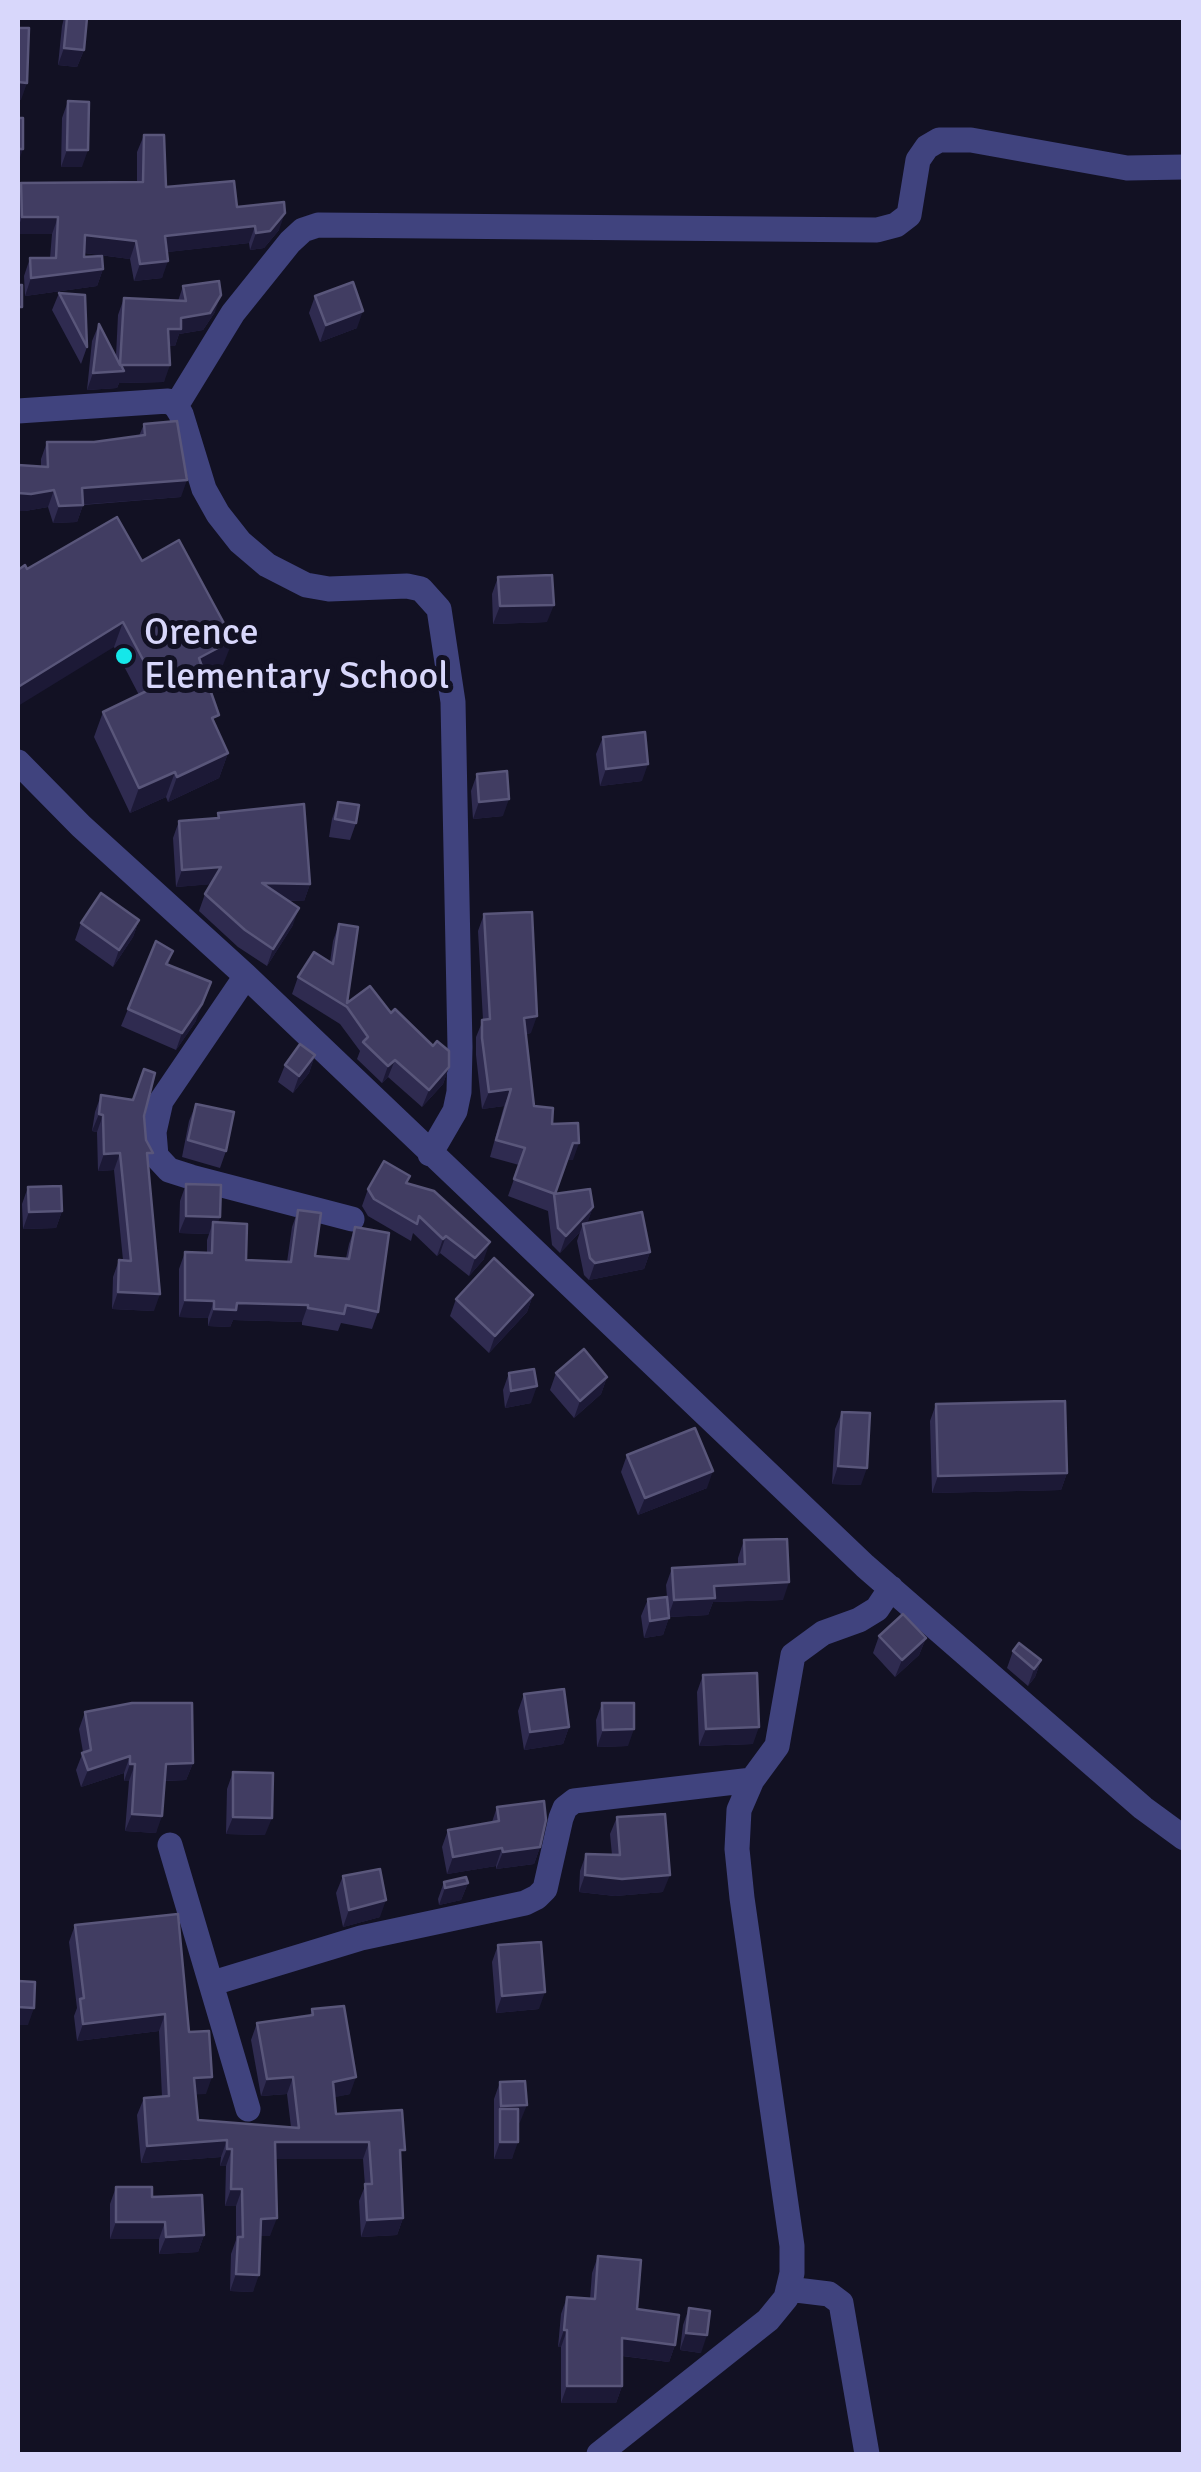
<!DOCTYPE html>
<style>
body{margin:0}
#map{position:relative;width:1201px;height:2472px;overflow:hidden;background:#121123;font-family:Signika,sans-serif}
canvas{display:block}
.frame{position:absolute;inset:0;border:20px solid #d8d7fb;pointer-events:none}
</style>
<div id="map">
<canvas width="1201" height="2472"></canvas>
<div class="frame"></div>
</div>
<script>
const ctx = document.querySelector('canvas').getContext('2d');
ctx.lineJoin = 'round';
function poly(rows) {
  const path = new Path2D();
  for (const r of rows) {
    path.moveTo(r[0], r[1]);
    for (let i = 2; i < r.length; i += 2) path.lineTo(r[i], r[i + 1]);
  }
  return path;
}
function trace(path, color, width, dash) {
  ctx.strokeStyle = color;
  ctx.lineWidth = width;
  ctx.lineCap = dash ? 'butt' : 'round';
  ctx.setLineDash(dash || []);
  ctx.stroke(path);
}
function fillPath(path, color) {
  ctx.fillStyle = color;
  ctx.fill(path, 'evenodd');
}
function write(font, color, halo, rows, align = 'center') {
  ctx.font = font + ' Signika,sans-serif';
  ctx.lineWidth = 10;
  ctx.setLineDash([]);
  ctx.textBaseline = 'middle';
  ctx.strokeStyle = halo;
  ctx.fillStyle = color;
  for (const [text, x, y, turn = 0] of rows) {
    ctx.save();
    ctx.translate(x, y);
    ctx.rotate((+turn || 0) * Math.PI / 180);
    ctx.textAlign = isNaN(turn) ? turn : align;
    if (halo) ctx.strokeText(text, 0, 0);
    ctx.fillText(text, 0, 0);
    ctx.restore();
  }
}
trace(poly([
 [176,406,233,313,290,242,303,230,318,225,877,230,896,225,909,215,918,160,927,147,939,140,971,140,1127,168,1184,167],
 [18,411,168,401,176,406,181,414,204,489,218,514,240,542,267,565,306,585,329,589,407,586,421,589,439,609,453,702,460,1047,459,1092,455,1111,430,1154],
 [18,762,81,826,246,976,865,1566,1143,1808,1184,1838],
 [246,976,161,1101,154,1132,156,1156,169,1170,191,1177,352,1219],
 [170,1845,248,2109],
 [213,1983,361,1938,525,1903,537,1897,545,1889,561,1818,565,1808,574,1801,752,1780],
 [788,2289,829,2294,841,2303,867,2454],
 [599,2454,768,2320,786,2298,792,2273,792,2246,742,1898,737,1849,739,1810,752,1780,777,1746,793,1655,823,1633,859,1620,877,1609,891,1588]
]), '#40437e', 25);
fillPath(poly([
 [64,18,87,18,84,50,77,67,58,65,62,26],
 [68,101,82,167,61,167,62,118],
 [144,135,166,187,237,207,279,230,264,248,250,250,249,243,167,252,162,278,134,281,130,259,84,253,84,257,103,269,97,286,25,296,24,276,30,258,50,258,52,234,18,234,18,193,21,183,137,182,137,152],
 [183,286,215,312,203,330,179,334,175,346,169,346,164,382,119,383,117,388,87,390,92,341,99,324,116,356,118,315,124,298,178,301],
 [59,293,87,347,81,364,52,310],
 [315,296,357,328,320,342,309,313],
 [144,424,181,497,83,505,77,522,53,523,48,507,25,511,18,511,18,465,41,466,41,459,47,442,94,442,139,436],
 [142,561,223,665,205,675,215,726,228,753,219,778,168,802,166,797,130,813,94,737,103,712,139,695,114,647,27,569],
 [498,577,547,622,493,624,492,594],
 [603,737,642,781,600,786,596,754],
 [477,774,503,816,473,819,471,791],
 [338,802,356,823,350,840,329,837,332,819],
 [218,813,310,884,304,901,289,901,293,925,267,966,238,947,199,911,205,894,211,884,176,887,173,838,179,821,217,818],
 [484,914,531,1033,526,1034,534,1106,552,1124,573,1160,567,1160,555,1194,593,1207,587,1223,650,1252,644,1269,589,1280,584,1275,577,1241,580,1232,560,1253,552,1245,548,1211,508,1196,519,1165,490,1157,504,1106,482,1109,476,1055,476,1037,483,1020,478,931],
 [139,920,133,937,113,967,75,940,81,923],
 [339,924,347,1003,391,1013,449,1067,443,1084,422,1107,388,1077,382,1083,357,1059,360,1051,340,1024,292,994,298,977,330,962,333,941],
 [173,951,168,965,196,1021,176,1050,121,1026,128,1009],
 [315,1055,309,1073,293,1093,278,1082,285,1065],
 [101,1095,144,1116,148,1164,154,1311,112,1309,113,1277,119,1260,123,1260,114,1170,98,1171,97,1132,92,1131,95,1112],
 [196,1104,226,1151,220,1168,182,1157,189,1121],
 [410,1176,407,1183,484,1259,469,1276,440,1253,437,1256,413,1233,411,1241,368,1216,362,1206,368,1189],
 [186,1184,218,1223,246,1260,287,1262,292,1227,298,1210,315,1256,346,1258,349,1244,355,1227,378,1312,372,1329,341,1323,338,1331,302,1325,302,1322,233,1320,230,1327,208,1326,208,1318,179,1317,179,1269,185,1252,207,1253,207,1240,209,1234,179,1233,180,1201],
 [28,1187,62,1211,56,1228,23,1229,22,1204],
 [533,1295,527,1312,489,1353,450,1316,456,1299],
 [509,1373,531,1403,505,1408,503,1390],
 [556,1373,607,1377,601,1394,574,1418,550,1390],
 [936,1404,1067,1473,1061,1490,932,1493,930,1421],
 [842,1412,861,1485,832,1484,835,1429],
 [627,1455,707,1488,638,1515,621,1472],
 [744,1540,783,1600,713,1602,708,1615,669,1617,663,1635,644,1638,641,1616,648,1599,667,1597,666,1585,672,1568,738,1564,738,1558],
 [879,1636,926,1638,919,1655,895,1677,873,1653],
 [1013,1651,1041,1660,1035,1677,1028,1686,1007,1668],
 [703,1675,753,1744,699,1746,697,1692],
 [524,1694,569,1727,563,1744,524,1750,518,1711],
 [602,1703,628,1746,597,1747,596,1720],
 [85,1712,193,1763,186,1780,165,1781,156,1833,125,1831,129,1781,124,1781,124,1773,81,1787,76,1770,83,1752,79,1729],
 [233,1772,265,1835,226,1834,227,1789],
 [497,1807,540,1847,534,1864,496,1869,496,1866,447,1874,442,1847,448,1830,492,1822],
 [617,1817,663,1892,615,1896,579,1892,580,1871,586,1854,612,1855,610,1834],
 [343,1876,380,1917,343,1927,336,1893],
 [444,1882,468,1883,461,1900,439,1905,438,1899],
 [75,1925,189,2032,206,2094,195,2094,198,2120,291,2127,287,2094,261,2096,251,2040,257,2023,310,2016,312,2009,350,2094,334,2097,336,2114,401,2162,403,2218,397,2235,361,2237,359,2201,365,2186,363,2159,276,2159,270,2236,261,2236,253,2292,230,2291,231,2254,236,2240,236,2206,225,2206,226,2166,220,2166,221,2157,141,2163,137,2115,144,2098,162,2097,159,2031,77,2041,74,2016,77,2008,69,1942],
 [498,1945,539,2009,496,2013,492,1962],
 [500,2082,520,2122,518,2123,512,2159,494,2159,494,2099],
 [116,2187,152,2197,204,2235,198,2252,159,2254,159,2239,110,2239,110,2204],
 [598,2256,637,2309,675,2345,669,2362,622,2356,622,2386,616,2403,561,2403,561,2347,558,2347,561,2314,567,2297,590,2299,592,2273],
 [689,2308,701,2353,680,2350,683,2325]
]), '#2f2b50');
fillPath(poly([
 [64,48,84,50,77,67,58,65],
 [18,82,27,83,21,100,18,100],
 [18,149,23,149,18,163],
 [67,150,88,150,82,167,61,167],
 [285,213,279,230,264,248,250,250,256,233],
 [22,217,58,217,52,234,18,234,18,228],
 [255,226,249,243,159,253,165,236],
 [85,235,136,241,130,259,78,252],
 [168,261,162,278,134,281,140,264],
 [103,269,97,286,25,296,31,278],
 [221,295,215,312,203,330,179,334,175,346,162,346,168,329,181,318],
 [363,311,357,328,320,342,326,325],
 [121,365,170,365,164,382,119,383,117,388,87,390,93,373],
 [187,480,181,497,76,505,82,488],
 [54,490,48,507,25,511,18,511,18,493],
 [83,505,77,522,53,523,59,506],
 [554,605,547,622,493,624,500,606],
 [123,622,114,647,18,706,18,687],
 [233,640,223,665,189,683,199,658],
 [228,753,219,778,168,802,177,777],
 [648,764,642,781,600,786,606,769],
 [175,772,166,797,130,813,139,788],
 [509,799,503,816,473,819,479,802],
 [221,867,215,884,176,887,182,870],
 [262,883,310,884,304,901,256,900],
 [299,908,293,925,267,966,273,949],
 [139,920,133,937,113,967,119,950],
 [211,982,196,1021,176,1050,182,1033],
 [537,1016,531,1033,518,1035,524,1018],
 [315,1055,309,1073,293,1093,299,1076],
 [395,1060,388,1077,382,1083,388,1066],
 [449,1067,443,1084,422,1107,429,1090],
 [511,1089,504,1106,482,1109,489,1092],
 [99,1114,103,1115,97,1132,92,1131],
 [573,1143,579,1143,573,1160,567,1160],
 [120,1153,114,1170,98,1171,104,1154],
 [593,1207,587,1224,583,1224,580,1232,560,1253,566,1236],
 [62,1211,56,1228,23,1229,29,1212],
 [186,1216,220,1217,214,1234,213,1222,209,1234,179,1233],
 [446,1236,440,1253,437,1256,443,1239],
 [490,1242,484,1259,469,1276,475,1258],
 [650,1252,644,1269,589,1280,595,1263],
 [118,1292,160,1294,154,1311,112,1309],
 [533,1295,527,1312,489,1353,495,1336],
 [185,1300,214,1301,208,1318,179,1317],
 [237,1303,308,1305,302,1322,233,1320,230,1327,208,1326,214,1309],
 [607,1377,601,1394,574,1418,580,1401],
 [537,1386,531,1403,505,1408,511,1391],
 [838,1466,867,1468,861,1485,832,1484],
 [713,1471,707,1488,638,1515,645,1498],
 [1067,1473,1061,1490,932,1493,938,1476],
 [789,1582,783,1600,713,1602,708,1615,668,1617,674,1600,714,1586],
 [669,1618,663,1635,644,1638,650,1621],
 [926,1638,919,1655,895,1677,902,1660],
 [1041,1660,1035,1677,1028,1686,1034,1669],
 [569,1727,563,1744,524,1750,530,1732],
 [759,1727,753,1744,699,1746,706,1729],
 [634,1729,628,1746,597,1747,603,1730],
 [130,1756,124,1773,81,1787,88,1770],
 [193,1763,186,1780,159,1781,166,1764],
 [130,1764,135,1764,129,1781,124,1781],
 [132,1814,162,1816,156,1833,125,1831],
 [233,1817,272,1818,265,1835,226,1834],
 [540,1847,534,1864,496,1869,503,1852],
 [502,1848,496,1866,447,1874,453,1857],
 [585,1875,670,1875,663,1892,615,1896,579,1892],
 [468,1883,461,1900,439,1905,445,1888],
 [386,1900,380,1917,343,1927,349,1910],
 [545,1992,539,2009,496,2013,502,1996],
 [18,2007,34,2008,28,2025,18,2025],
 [165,2014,159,2031,77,2041,83,2024],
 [212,2077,206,2094,188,2095,194,2078],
 [293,2077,287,2094,261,2096,267,2079],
 [356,2077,350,2094,327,2099,333,2082],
 [527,2105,520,2122,500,2123,501,2106],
 [227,2140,221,2157,141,2163,147,2146],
 [275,2142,369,2142,363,2159,269,2159],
 [500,2142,518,2142,512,2159,494,2159],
 [227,2149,232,2149,226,2166,220,2166],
 [231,2189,242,2189,236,2206,225,2206],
 [277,2218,270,2236,255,2236,261,2219],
 [403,2218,397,2235,361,2237,367,2220],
 [116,2222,165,2222,159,2239,110,2239],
 [204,2235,198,2252,159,2254,166,2237],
 [236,2274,259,2275,253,2292,230,2291],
 [564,2330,567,2330,561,2347,558,2347],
 [686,2333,707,2335,701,2353,680,2350],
 [622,2338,675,2345,669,2362,616,2355],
 [567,2386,622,2386,616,2403,561,2403]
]), '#1c1936');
const building = poly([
 [67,18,87,18,84,50,64,48,67,18],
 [18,28,29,28,27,83,18,82,18,28],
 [68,101,89,102,88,150,67,150,68,101],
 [18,118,23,118,23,149,18,149,18,118],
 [144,135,164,135,166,187,234,181,237,207,284,202,285,213,270,231,256,233,255,226,165,236,168,261,140,264,136,241,85,235,84,257,102,256,103,269,31,278,30,258,56,258,58,217,22,217,21,183,143,182,144,135],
 [219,281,221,295,210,313,181,318,181,329,168,329,170,365,121,365,124,371,93,373,99,324,120,365,124,298,186,301,183,286,219,281],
 [353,282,363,311,326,325,315,296,353,282],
 [18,285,22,285,22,307,18,307,18,285],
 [59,293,85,295,87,347,59,293],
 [177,421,187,480,82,488,83,505,59,506,54,490,31,494,18,493,18,465,48,467,47,442,94,442,145,435,144,424,177,421],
 [117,517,142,561,179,540,233,640,199,658,219,715,212,718,228,753,177,777,175,772,139,788,103,712,157,686,123,622,18,687,18,570,25,565,27,569,117,517],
 [552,575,554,605,500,606,498,577,552,575],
 [645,732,648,764,606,769,603,737,645,732],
 [507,771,509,799,479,802,477,774,507,771],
 [338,802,359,805,356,823,335,819,338,802],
 [304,804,310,884,262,883,299,908,273,949,245,930,205,894,221,867,182,870,179,821,219,818,218,813,304,804],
 [101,893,139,920,119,950,81,923,101,893],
 [532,912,537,1016,524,1018,534,1106,553,1108,552,1124,578,1123,579,1143,573,1143,555,1194,514,1179,525,1148,496,1140,511,1089,489,1092,482,1038,482,1020,490,1019,484,914,532,912],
 [339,924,358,927,347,1003,370,986,391,1013,395,1009,433,1046,437,1041,449,1051,449,1067,429,1090,395,1060,388,1066,363,1042,368,1037,347,1007,298,977,314,952,333,964,339,924],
 [156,941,173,951,166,964,211,982,202,1004,182,1033,128,1009,156,941],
 [300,1044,315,1055,299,1076,285,1065,300,1044],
 [144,1069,155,1073,144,1116,146,1140,153,1153,147,1153,160,1294,118,1292,119,1260,131,1261,120,1153,104,1154,103,1115,99,1114,101,1095,133,1100,144,1069],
 [196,1104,234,1112,226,1151,188,1140,196,1104],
 [384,1161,410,1176,406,1183,434,1191,490,1242,475,1258,446,1236,443,1239,419,1216,417,1224,374,1199,368,1189,384,1161],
 [186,1184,221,1185,220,1217,186,1216,186,1184],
 [61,1186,62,1211,29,1212,28,1187,61,1186],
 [590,1189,593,1207,566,1236,558,1228,554,1194,590,1189],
 [298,1210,321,1213,315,1256,349,1259,355,1227,389,1233,378,1312,346,1305,344,1314,308,1308,308,1305,237,1303,236,1310,214,1309,214,1301,185,1300,185,1252,212,1253,213,1222,247,1224,246,1260,291,1262,298,1210],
 [642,1212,650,1252,595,1263,590,1258,583,1224,642,1212],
 [494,1258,533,1295,495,1336,456,1299,494,1258],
 [584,1349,607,1377,580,1401,556,1373,584,1349],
 [534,1369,537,1386,511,1391,509,1373,534,1369],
 [1065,1401,1067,1473,938,1476,936,1404,1065,1401],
 [842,1412,870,1413,867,1468,838,1466,842,1412],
 [695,1428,713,1471,645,1498,627,1455,695,1428],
 [787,1539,789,1582,714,1586,715,1598,674,1600,672,1568,745,1564,744,1540,787,1539],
 [667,1597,669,1618,650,1621,648,1599,667,1597],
 [903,1614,926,1638,902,1660,879,1636,903,1614],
 [1019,1643,1041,1660,1034,1669,1013,1651,1019,1643],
 [757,1673,759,1727,706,1729,703,1675,757,1673],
 [564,1689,569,1727,530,1732,524,1694,564,1689],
 [132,1703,192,1703,193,1763,166,1764,162,1816,132,1814,135,1764,130,1764,130,1756,88,1770,82,1753,91,1750,85,1712,132,1703],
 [602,1703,634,1703,634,1729,603,1730,602,1703],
 [233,1772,273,1773,272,1818,233,1817,233,1772],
 [544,1801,546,1820,540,1847,503,1852,502,1848,453,1857,448,1830,499,1821,497,1807,544,1801],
 [665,1814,670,1875,622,1879,585,1875,586,1854,620,1855,617,1817,665,1814],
 [380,1869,386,1900,349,1910,343,1876,380,1869],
 [466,1877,468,1883,445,1888,444,1882,466,1877],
 [178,1914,189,2032,209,2031,212,2077,194,2078,198,2120,299,2128,293,2077,267,2079,257,2023,313,2015,312,2009,344,2006,356,2077,333,2082,336,2114,402,2110,405,2150,400,2150,403,2218,367,2220,365,2184,372,2184,369,2142,275,2142,277,2218,261,2219,259,2275,236,2274,238,2237,243,2237,242,2189,231,2189,232,2149,227,2149,227,2140,147,2146,144,2098,169,2096,165,2014,83,2024,80,1999,84,1998,75,1925,178,1914],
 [541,1942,545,1992,502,1996,498,1945,541,1942],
 [18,1981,35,1982,34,2008,18,2007,18,1981],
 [525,2081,527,2105,501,2106,500,2082,525,2081],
 [500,2109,518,2109,518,2142,500,2142,500,2109],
 [116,2187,152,2187,152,2197,202,2195,204,2235,166,2237,165,2222,116,2222,116,2187],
 [598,2256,641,2260,637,2309,679,2315,675,2345,622,2338,622,2386,567,2386,567,2330,564,2330,567,2297,595,2299,598,2256],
 [689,2308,710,2311,707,2335,686,2333,689,2308]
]);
fillPath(building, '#413d62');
trace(building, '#59567a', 2.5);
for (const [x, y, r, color] of [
 [124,656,10,"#15e7e9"]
]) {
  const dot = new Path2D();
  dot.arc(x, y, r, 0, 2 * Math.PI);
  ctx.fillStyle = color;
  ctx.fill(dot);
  trace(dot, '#121123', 4);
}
write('38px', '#d8d7fb', '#121123', [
 ["Orence",144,634],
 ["Elementary School",144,678]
], 'left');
</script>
